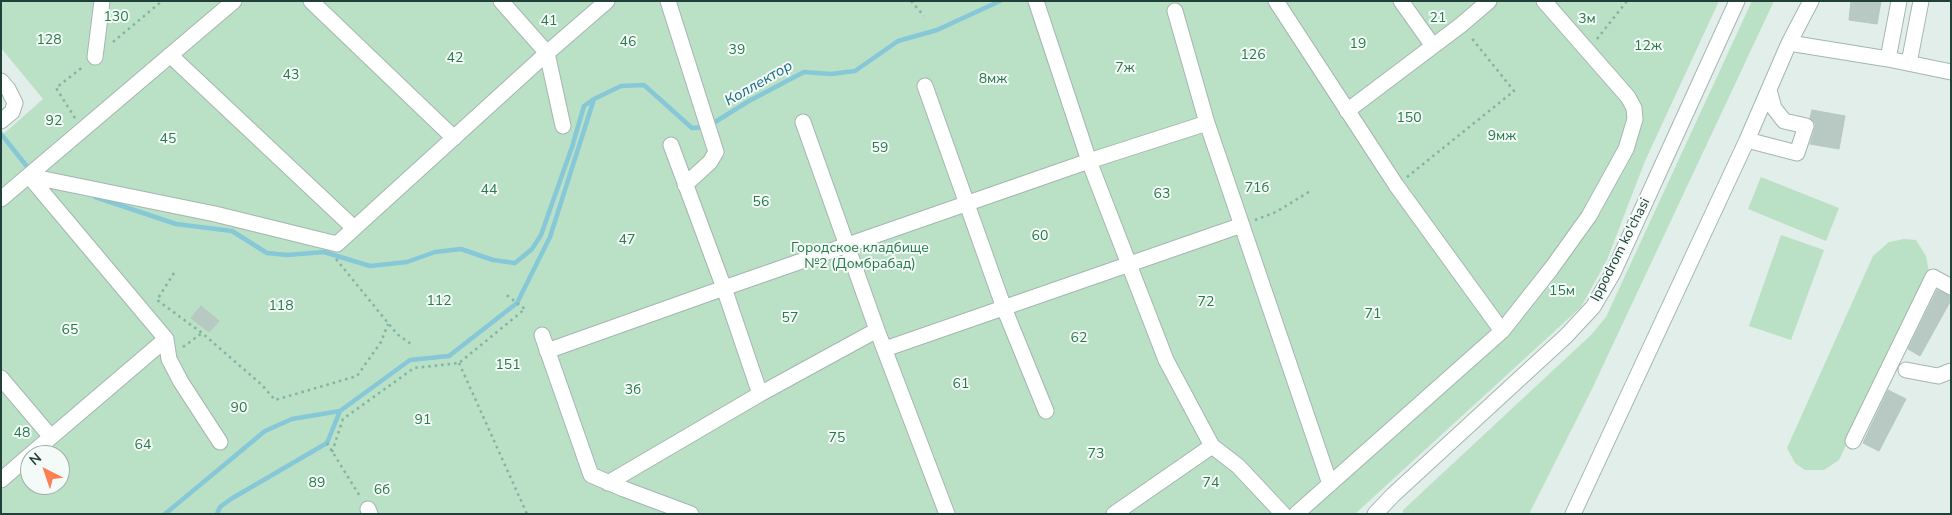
<!DOCTYPE html>
<meta charset="utf-8">
<style>
body{margin:0}
#map{position:relative;width:1952px;height:515px;overflow:hidden;background:#e2eee9;font-family:"Nunito Sans",sans-serif}
canvas{display:block}
.frame{position:absolute;inset:0;border:2px solid #214039;pointer-events:none}
.north{position:absolute;left:20px;top:445px;width:50px;height:50px;box-sizing:border-box;background:#f3faf7;border:1px solid #9fb0ab;border-radius:50%;rotate:319deg;font-size:14px;font-weight:700;line-height:20px;text-align:center;color:#214039}
.north::after{content:'';display:block;margin:auto;width:18px;height:22px;background:#fc8152;clip-path:polygon(50% 0,100% 100%,50% 72%,0 100%)}
</style>
<div id="map">
<canvas width="1952" height="515"></canvas>
<div class="frame"></div>
<div class="north">N</div>
</div>
<script>
const ctx = document.querySelector('canvas').getContext('2d');
ctx.lineJoin = 'round';
function fillPath(path, color) {
  ctx.fillStyle = color;
  ctx.fill(path, 'evenodd');
}
function poly(rows) {
  const path = new Path2D();
  for (const r of rows) {
    path.moveTo(r[0], r[1]);
    for (let i = 2; i < r.length; i += 2) path.lineTo(r[i], r[i + 1]);
  }
  return path;
}
function trace(path, color, width, dash) {
  ctx.strokeStyle = color;
  ctx.lineWidth = width;
  ctx.lineCap = dash ? 'butt' : 'round';
  ctx.setLineDash(dash || []);
  ctx.stroke(path);
}
function write(font, color, halo, rows, align = 'center') {
  ctx.font = font + ' "Nunito Sans",sans-serif';
  ctx.lineWidth = 4;
  ctx.setLineDash([]);
  ctx.textBaseline = 'middle';
  ctx.strokeStyle = halo;
  ctx.fillStyle = color;
  for (const [text, x, y, turn = 0] of rows) {
    ctx.save();
    ctx.translate(x, y);
    ctx.rotate((+turn || 0) * Math.PI / 180);
    ctx.textAlign = isNaN(turn) ? turn : align;
    if (halo) ctx.strokeText(text, 0, 0);
    ctx.fillText(text, 0, 0);
    ctx.restore();
  }
}
fillPath(poly([
 [1,1,1719,1,1645,161,1607,260,1581,307,1355,514,1,514,1,136,43,99,1,48],
 [30,455,60,455,60,485,30,485],
 [1752,1,1774,1,1592,389,1529,514,1403,514,1403,510,1591,335,1606,317],
 [1761,177,1839,208,1826,241,1748,209],
 [1781,235,1824,250,1791,340,1749,326],
 [1904,239,1916,240,1926,256,1929,272,1839,460,1824,470,1805,470,1795,463,1787,448,1873,256,1889,242]
]), '#bae0c5');
trace(poly([
 [1,134,29,169],
 [95,197,176,224,232,231,267,253,287,255,324,252,370,266,407,262,435,252,461,249,493,260,515,263,532,249,541,235,572,147,584,106,594,99,621,86,644,85,692,128,707,127,749,101,804,72,831,74,855,71,898,41,937,30,1000,1],
 [165,514,265,431,292,419,340,411,410,360,449,356,517,303,550,237,594,99],
 [217,514,220,507,231,499,327,443,340,411]
]), '#86c8d7', 4.5);
const building = poly([
 [1851,1,1881,1,1877,24,1849,20,1851,1],
 [1812,110,1845,116,1839,149,1810,144,1815,128,1815,123,1810,118,1812,110],
 [1937,290,1951,296,1951,300,1920,356,1908,349,1937,290],
 [201,306,219,321,209,332,191,318,201,306],
 [1888,390,1906,399,1879,451,1863,443,1888,390]
]);
fillPath(building, '#b7c9c2');
trace(building, '#b4c8c0', 1);
const minor = poly([
 [311,1,454,138],
 [501,1,547,53,563,126],
 [668,1,716,152,710,162,685,185],
 [1036,1,1089,161,1166,360,1212,446,1238,466,1283,514],
 [1276,1,1396,185,1502,331],
 [1401,1,1433,46],
 [1811,1,1789,43,1888,59,1951,72],
 [1175,11,1207,123,1330,484],
 [170,55,354,228],
 [95,57,102,1],
 [1888,59,1899,1],
 [1909,63,1921,1],
 [1,81,8,89,15,103,12,112,1,121],
 [925,86,1004,308,1046,411],
 [1769,90,1774,108,1784,121,1806,126,1797,153,1747,140,1789,43],
 [1347,111,1461,25,1489,1],
 [803,122,877,330,947,514],
 [671,145,724,288,760,394],
 [29,176,215,214,337,244,547,53,607,1],
 [29,176,166,339,169,359,181,382,220,442],
 [1,199,234,1],
 [542,335,591,475,624,489,691,514],
 [885,349,1242,225],
 [547,351,724,288,1089,161,1207,123],
 [1906,370,1938,376,1951,371],
 [1,378,51,437],
 [1853,441,1933,277,1951,287],
 [30,455,166,339],
 [1,480,30,455],
 [608,483,760,394,877,330],
 [368,509,370,514],
 [1114,514,1212,446],
 [1296,514,1502,331,1551,269,1589,216,1626,149,1635,119,1634,108,1628,97,1544,1],
 [1375,514,1393,495,1566,336,1593,307,1613,273,1737,1],
 [1573,514,1747,140]
]);
trace(minor, '#a4b6b1', 17);
trace(poly([
 [911,1,924,16],
 [1597,39,1627,1],
 [113,42,162,1],
 [75,118,56,88,84,66],
 [1407,177,1514,91,1470,36],
 [1255,220,1276,212,1312,190],
 [336,259,397,334,411,344],
 [174,273,157,300,202,333,262,385,275,400,357,376,381,342,388,324],
 [183,347,202,333],
 [459,363,527,514],
 [327,443,361,498],
 [332,452,343,419,414,368,459,363,525,309,505,294]
]), '#80b4a5', 2.5, [2.5, 4]);
trace(minor, '#fff', 15);
write('14px', '#287a4a', '#f3faf7', [
 ["130",116,18],
 ["21",1438,19],
 ["3м",1587,20],
 ["41",549,22],
 ["128",49,41],
 ["46",628,43],
 ["19",1358,45],
 ["12ж",1648,47],
 ["39",737,51],
 ["126",1253,56],
 ["42",455,59],
 ["7ж",1125,69],
 ["43",291,76],
 ["8мж",993,80],
 ["150",1409,119],
 ["92",54,122],
 ["9мж",1502,137],
 ["45",168,140],
 ["59",880,149],
 ["71б",1257,189],
 ["44",489,191],
 ["63",1162,195],
 ["56",761,203],
 ["60",1040,237],
 ["47",627,241],
 ["Городское кладбище",860,249],
 ["№2 (Домбрабад)",860,265],
 ["15м",1562,292],
 ["112",439,302],
 ["72",1206,303],
 ["118",281,307],
 ["71",1373,315],
 ["57",790,319],
 ["65",70,331],
 ["62",1079,339],
 ["151",508,366],
 ["61",961,385],
 ["3б",633,391],
 ["90",239,409],
 ["91",423,421],
 ["48",22,434],
 ["75",837,439],
 ["64",143,446],
 ["73",1096,455],
 ["89",317,484],
 ["74",1211,484],
 ["6б",382,491]
]);
write('14px', '#214039', '#f3faf7', [
 ["Ippodrom ko'chasi",1621,250,-63]
]);
write('italic 15px', '#166c81', '#f3faf7', [
 ["Коллектор",759,84,-30]
]);
</script>
